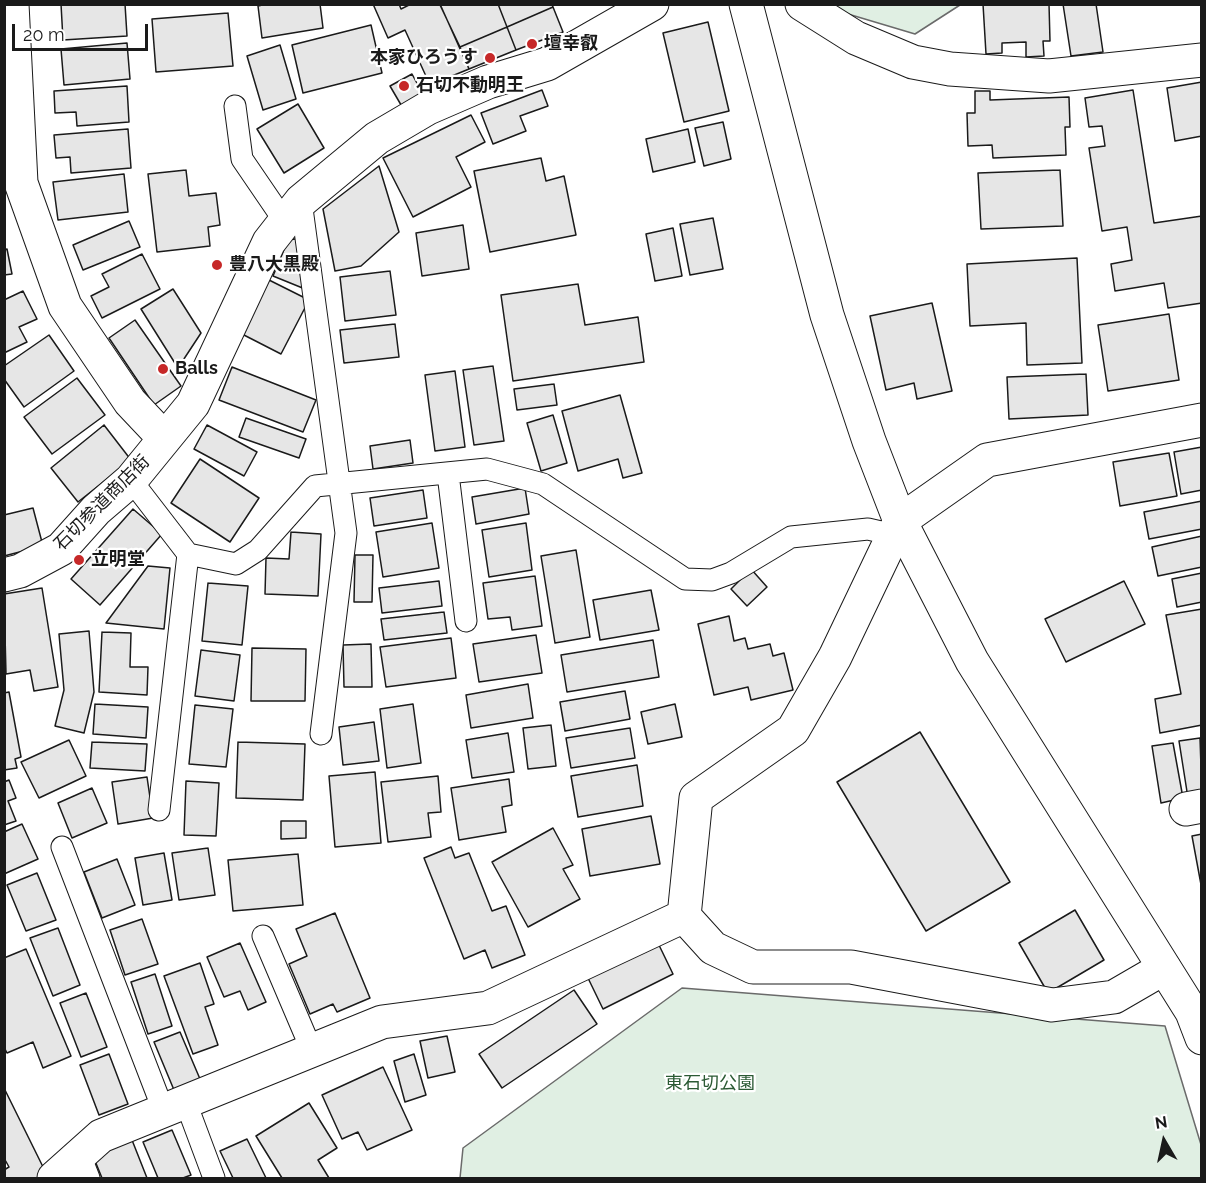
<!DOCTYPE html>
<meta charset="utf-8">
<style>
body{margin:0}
#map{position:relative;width:1206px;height:1183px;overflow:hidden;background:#fff;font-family:Raleway,sans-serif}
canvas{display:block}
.frame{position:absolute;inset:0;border:6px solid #1a1a1a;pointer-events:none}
.north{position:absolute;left:1134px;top:1111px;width:60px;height:60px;-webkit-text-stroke:4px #fff;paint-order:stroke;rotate:351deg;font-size:16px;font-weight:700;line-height:24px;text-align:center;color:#1a1a1a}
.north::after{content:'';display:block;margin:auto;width:21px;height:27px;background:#1a1a1a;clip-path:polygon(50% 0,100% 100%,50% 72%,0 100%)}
.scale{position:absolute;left:12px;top:24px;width:136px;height:27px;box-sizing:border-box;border:3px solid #1a1a1a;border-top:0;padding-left:8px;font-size:18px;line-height:21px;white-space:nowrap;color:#1a1a1a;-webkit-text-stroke:4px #fff;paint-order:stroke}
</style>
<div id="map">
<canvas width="1206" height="1183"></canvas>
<div class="frame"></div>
<div class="north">N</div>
<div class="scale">20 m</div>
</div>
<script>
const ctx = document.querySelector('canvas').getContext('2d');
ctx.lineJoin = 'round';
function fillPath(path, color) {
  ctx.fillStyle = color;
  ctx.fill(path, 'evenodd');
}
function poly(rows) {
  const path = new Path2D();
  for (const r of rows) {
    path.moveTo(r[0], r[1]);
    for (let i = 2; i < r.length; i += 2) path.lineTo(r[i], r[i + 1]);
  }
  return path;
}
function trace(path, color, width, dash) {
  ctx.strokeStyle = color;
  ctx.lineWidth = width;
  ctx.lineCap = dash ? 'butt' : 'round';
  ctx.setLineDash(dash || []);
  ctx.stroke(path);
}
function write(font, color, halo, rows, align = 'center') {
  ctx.font = font + ' Raleway,"Noto Sans JP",sans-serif';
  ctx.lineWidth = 4.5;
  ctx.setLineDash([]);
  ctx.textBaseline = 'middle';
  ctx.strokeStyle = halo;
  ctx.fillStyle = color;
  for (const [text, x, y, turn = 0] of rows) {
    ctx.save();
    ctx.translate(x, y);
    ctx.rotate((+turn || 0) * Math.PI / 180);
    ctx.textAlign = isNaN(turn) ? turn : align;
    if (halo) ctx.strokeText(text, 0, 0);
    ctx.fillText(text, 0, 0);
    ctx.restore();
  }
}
const green = poly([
 [832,5,960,5,915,34,848,14,832,5],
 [682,988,1165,1026,1202,1148,1201,1178,460,1178,463,1148,682,988]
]);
fillPath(green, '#e0efe3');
trace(green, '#6a6a6a', 1.5);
const building = poly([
 [61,4,125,4,127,36,63,40,61,4],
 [267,4,320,4,323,28,262,38,258,6,267,4],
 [373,4,399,4,401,9,411,4,440,4,469,69,430,85,405,30,388,38,373,4],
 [498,4,552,4,553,7,507,27,498,4],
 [498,4,507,27,460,47,440,5,498,4],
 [983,4,1049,4,1050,41,1043,41,1044,56,1026,57,1026,42,1002,43,1002,53,986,54,983,4],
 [1063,4,1096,4,1103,52,1071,56,1063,4],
 [553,7,563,32,516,50,507,27,553,7],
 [228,13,233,66,156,72,152,19,228,13],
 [708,22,729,111,684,122,663,33,708,22],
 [371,25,382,73,303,93,292,45,371,25],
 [507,27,516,50,469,69,460,47,507,27],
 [127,43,130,79,64,85,61,49,127,43],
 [280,45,296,99,263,110,247,56,280,45],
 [412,74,425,98,404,110,390,86,412,74],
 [1202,82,1202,136,1175,141,1167,88,1202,82],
 [127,86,129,122,77,126,76,112,55,113,54,91,127,86],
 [542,90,548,106,520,116,526,131,493,144,481,113,542,90],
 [1133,90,1154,223,1202,216,1202,303,1168,308,1164,283,1115,291,1111,264,1132,260,1127,227,1102,231,1089,148,1105,146,1102,126,1089,127,1085,98,1133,90],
 [975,91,990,91,990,100,1069,97,1070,127,1065,127,1066,155,993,158,992,145,968,146,967,113,975,113,975,91],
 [298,104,324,148,284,173,257,129,298,104],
 [471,115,485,142,456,157,471,187,413,217,383,158,471,115],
 [723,122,731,159,704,166,695,128,723,122],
 [128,129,131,168,71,173,70,157,56,158,54,135,128,129],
 [688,129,695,162,653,172,646,139,688,129],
 [541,158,546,181,564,176,576,235,490,252,474,171,541,158],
 [379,166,399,232,361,266,335,271,323,209,379,166],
 [186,170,189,196,216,193,220,225,208,227,210,246,157,252,148,174,186,170],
 [1060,170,1063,226,981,229,978,173,1060,170],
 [124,174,128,212,58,220,53,182,124,174],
 [713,218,723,269,690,275,680,224,713,218],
 [129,221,140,247,83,270,73,245,129,221],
 [463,225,469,269,422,276,416,233,463,225],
 [673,228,682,276,655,281,646,234,673,228],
 [302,238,305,289,273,276,288,240,302,238],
 [7,249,12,274,4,275,4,250,7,249],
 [142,254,160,289,102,318,91,296,109,287,102,274,142,254],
 [1077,258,1082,363,1027,365,1026,323,970,326,967,264,1077,258],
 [390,271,396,315,345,321,340,277,390,271],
 [267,279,309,300,281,354,240,333,267,279],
 [578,284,585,325,638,317,644,362,513,381,501,295,578,284],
 [173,289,201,333,178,368,141,309,173,289],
 [23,291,37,319,19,327,27,342,4,353,4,300,23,291],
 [932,303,952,391,917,399,914,383,886,390,870,316,932,303],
 [1169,314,1179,380,1108,391,1098,325,1169,314],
 [135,320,181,386,154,405,109,338,135,320],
 [395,324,399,357,344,363,340,330,395,324],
 [49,335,74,371,24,407,4,379,4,366,49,335],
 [493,366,504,441,474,445,463,370,493,366],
 [232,367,316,400,303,432,219,400,232,367],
 [455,371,465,447,435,451,425,375,455,371],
 [1086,374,1088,415,1009,419,1007,377,1086,374],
 [77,378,105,415,52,454,24,417,77,378],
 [554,384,557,405,517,410,514,389,554,384],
 [620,395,642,473,623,478,618,459,578,471,562,411,620,395],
 [553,415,567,463,541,471,527,423,553,415],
 [246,418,306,439,299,458,239,437,246,418],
 [104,425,131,460,78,502,51,468,104,425],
 [207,425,257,452,244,476,194,449,207,425],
 [410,440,413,463,373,469,370,446,410,440],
 [1202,447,1202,490,1181,494,1174,452,1202,447],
 [1169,453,1177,496,1120,506,1113,462,1169,453],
 [200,459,259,498,230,542,171,503,200,459],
 [525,488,529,514,476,524,472,497,525,488],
 [423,490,427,518,374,526,370,498,423,490],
 [1202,501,1202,529,1149,539,1144,512,1202,501],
 [33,508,43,546,4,556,4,515,33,508],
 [133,509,162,534,100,605,71,579,133,509],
 [432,523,439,568,383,577,376,532,432,523],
 [526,523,532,570,489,577,482,530,526,523],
 [291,532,321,534,318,596,265,594,266,558,289,559,291,532],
 [1202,536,1202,567,1158,576,1152,547,1202,536],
 [576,550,590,637,555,643,541,556,576,550],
 [355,555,373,555,372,602,354,602,355,555],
 [148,566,170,568,164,629,106,623,148,566],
 [751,569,767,587,747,606,731,589,751,569],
 [1202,573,1202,602,1177,607,1172,579,1202,573],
 [535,576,542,626,512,630,510,617,488,619,483,583,535,576],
 [439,581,442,606,382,613,379,588,439,581],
 [1124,581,1145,624,1066,662,1045,619,1124,581],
 [208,583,248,586,242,645,202,641,208,583],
 [42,588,58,687,34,691,30,670,6,674,4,594,42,588],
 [651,590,659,630,600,640,593,600,651,590],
 [1202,609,1202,725,1160,733,1155,699,1181,694,1166,615,1202,609],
 [444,612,447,633,384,640,381,619,444,612],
 [729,616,734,641,745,638,748,649,770,644,773,656,784,653,793,690,751,700,748,687,714,695,698,624,729,616],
 [89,631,94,692,84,733,55,726,64,690,59,634,89,631],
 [102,632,131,633,130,667,148,667,147,695,99,692,102,632],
 [536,635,542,673,479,682,473,644,536,635],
 [451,638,456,678,386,687,380,647,451,638],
 [653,640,659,677,567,692,561,655,653,640],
 [371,644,372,687,344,687,343,645,371,644],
 [252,648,306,649,305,701,251,701,252,648],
 [201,650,240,655,234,701,195,696,201,650],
 [528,684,533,718,471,728,466,695,528,684],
 [625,691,630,719,565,731,560,702,625,691],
 [9,692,21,757,15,759,17,768,4,770,4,693,9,692],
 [95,704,148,707,146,738,93,734,95,704],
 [413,704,421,763,387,768,380,709,413,704],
 [675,704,682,737,648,744,641,712,675,704],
 [195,705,233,709,226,767,189,764,195,705],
 [374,722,379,761,343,765,339,727,374,722],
 [551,725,556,766,528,769,523,728,551,725],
 [630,728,635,758,571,768,566,738,630,728],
 [920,732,1010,882,926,931,837,782,920,732],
 [508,733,514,772,472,778,466,740,508,733],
 [1200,738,1202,796,1188,798,1179,741,1200,738],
 [69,740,86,776,39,798,21,762,69,740],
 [92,742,147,744,145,771,90,768,92,742],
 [238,742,305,744,303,800,236,798,238,742],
 [1173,743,1183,798,1161,803,1152,746,1173,743],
 [637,765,643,806,578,817,571,776,637,765],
 [375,772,381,843,335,847,329,776,375,772],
 [438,776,441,812,428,813,431,837,388,842,381,782,438,776],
 [147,777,153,818,118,824,112,782,147,777],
 [509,779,512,805,502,807,506,832,459,840,451,788,509,779],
 [9,780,16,798,8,801,16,821,4,825,4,782,9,780],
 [186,781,219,783,216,836,184,835,186,781],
 [92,788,107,823,72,838,58,803,92,788],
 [651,816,660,864,590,876,582,829,651,816],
 [281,821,306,821,306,838,281,839,281,821],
 [22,824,38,859,4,874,4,832,22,824],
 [553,828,573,865,563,869,580,899,528,927,492,862,553,828],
 [1202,834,1202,890,1192,836,1202,834],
 [451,847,455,858,469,853,492,911,506,906,525,955,492,968,485,950,464,959,424,858,451,847],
 [208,848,215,895,179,900,172,853,208,848],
 [164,853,172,900,143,905,135,858,164,853],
 [298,854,303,905,233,911,228,860,298,854],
 [117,859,135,905,102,918,84,872,117,859],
 [37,873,56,920,26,931,7,885,37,873],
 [1075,910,1104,960,1048,993,1019,943,1075,910],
 [335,913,370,998,337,1012,333,1004,310,1014,289,964,307,956,296,929,335,913],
 [142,919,158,964,125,975,110,930,142,919],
 [58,928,80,985,53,996,30,938,58,928],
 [657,941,673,974,603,1009,587,976,657,941],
 [240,943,266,1002,248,1010,240,991,224,997,207,957,240,943],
 [26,949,71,1056,43,1068,33,1042,7,1053,4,1047,4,958,26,949],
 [200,963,214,1004,205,1007,218,1045,193,1054,164,976,200,963],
 [155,974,172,1026,148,1034,131,982,155,974],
 [574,990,597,1024,502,1088,479,1054,574,990],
 [86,993,107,1047,81,1057,60,1003,86,993],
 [180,1032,200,1079,174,1090,154,1042,180,1032],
 [447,1036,455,1072,428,1078,420,1041,447,1036],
 [109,1054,128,1104,99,1115,80,1065,109,1054],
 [414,1054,426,1095,405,1102,394,1061,414,1054],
 [383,1067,412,1130,367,1150,358,1132,342,1139,322,1095,383,1067],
 [4,1088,48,1177,45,1178,4,1178,4,1170,9,1167,4,1158,4,1088],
 [309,1103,337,1148,318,1160,329,1178,282,1178,256,1136,309,1103],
 [172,1130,191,1175,183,1178,158,1178,143,1142,172,1130],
 [247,1139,266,1178,233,1178,220,1151,247,1139],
 [132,1140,147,1178,102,1178,93,1156,132,1140]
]);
fillPath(building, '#e6e6e6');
trace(building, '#1a1a1a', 1.5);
const lane = poly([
 [235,106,242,159,285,222],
 [301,201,346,533,321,734],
 [448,474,466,621],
 [131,480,188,554,159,810],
 [188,554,236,564,258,550,315,486,487,469,543,484,685,579,712,580,731,573,791,537,868,529,894,535],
 [62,847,164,1112],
 [263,936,312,1051],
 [186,1103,214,1178],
 [80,1155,89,1178]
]);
const street = poly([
 [12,4,21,183,65,306,130,402,164,438],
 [802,4,856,38,913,62,950,69,1049,76,1202,60],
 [4,575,20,571,61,549,96,510,131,480,193,404,269,242,301,201,377,138,428,108,488,82,547,64,652,4],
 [1186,809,1202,806],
 [684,916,713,948,753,967,851,967,1052,1005,1114,997,1164,968],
 [54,1178,101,1136,382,1022,488,1008,684,916,696,798,793,730,835,657,900,521,987,460,1202,420]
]);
const secondary = poly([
 [746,4,827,315,869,441,900,521,972,661,1192,1012,1202,1038]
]);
trace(lane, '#1a1a1a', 23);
trace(street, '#1a1a1a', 35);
trace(secondary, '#1a1a1a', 35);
trace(lane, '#fff', 21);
trace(street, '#fff', 33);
trace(secondary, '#fff', 33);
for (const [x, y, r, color] of [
 [532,44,6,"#c62828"],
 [490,58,6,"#c62828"],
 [404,86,6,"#c62828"],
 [217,265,6,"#c62828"],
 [163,369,6,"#c62828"],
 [79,560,6,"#c62828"]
]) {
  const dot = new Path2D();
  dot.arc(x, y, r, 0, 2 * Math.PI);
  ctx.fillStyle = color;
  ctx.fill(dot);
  trace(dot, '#fff', 2);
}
write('bold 18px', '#1a1a1a', '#fff', [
 ["壇幸叡",544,44],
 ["本家ひろうす",478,58,"right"],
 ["石切不動明王",416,86],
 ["豊八大黒殿",229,265],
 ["Balls",175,369],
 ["立明堂",91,560]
], 'left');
write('18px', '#1a1a1a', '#fff', [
 ["石切参道商店街",102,503,-45]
]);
write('18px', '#2b5a34', '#fff', [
 ["東石切公園",710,1084]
]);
</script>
